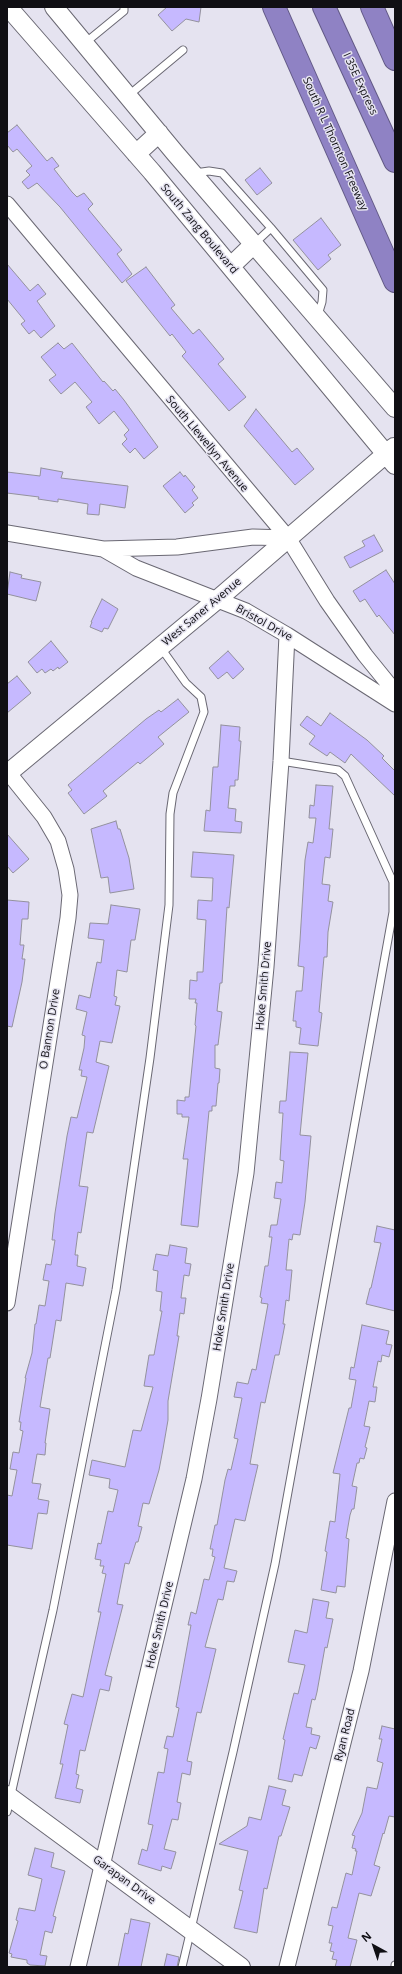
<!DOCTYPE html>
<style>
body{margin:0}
#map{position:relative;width:402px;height:1974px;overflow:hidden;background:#e5e3f0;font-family:"Open Sans",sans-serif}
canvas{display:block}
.frame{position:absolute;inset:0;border:8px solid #100f14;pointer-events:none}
.north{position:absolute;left:354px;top:1926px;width:40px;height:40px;-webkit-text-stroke:3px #e5e3f0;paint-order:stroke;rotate:320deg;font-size:11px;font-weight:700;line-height:16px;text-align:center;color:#100f14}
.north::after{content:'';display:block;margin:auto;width:14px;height:18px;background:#100f14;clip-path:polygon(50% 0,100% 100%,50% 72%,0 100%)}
</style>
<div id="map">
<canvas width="402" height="1974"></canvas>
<div class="frame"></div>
<div class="north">N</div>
</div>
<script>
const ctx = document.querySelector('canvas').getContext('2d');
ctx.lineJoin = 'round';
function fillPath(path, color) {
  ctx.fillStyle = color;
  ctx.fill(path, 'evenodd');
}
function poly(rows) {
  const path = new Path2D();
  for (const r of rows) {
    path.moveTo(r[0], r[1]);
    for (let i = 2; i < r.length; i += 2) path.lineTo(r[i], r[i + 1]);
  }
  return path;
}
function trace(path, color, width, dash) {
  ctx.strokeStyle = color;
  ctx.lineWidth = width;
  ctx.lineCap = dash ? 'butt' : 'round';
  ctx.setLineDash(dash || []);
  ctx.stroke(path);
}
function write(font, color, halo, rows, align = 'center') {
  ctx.font = font + ' "Open Sans",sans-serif';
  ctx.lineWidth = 3;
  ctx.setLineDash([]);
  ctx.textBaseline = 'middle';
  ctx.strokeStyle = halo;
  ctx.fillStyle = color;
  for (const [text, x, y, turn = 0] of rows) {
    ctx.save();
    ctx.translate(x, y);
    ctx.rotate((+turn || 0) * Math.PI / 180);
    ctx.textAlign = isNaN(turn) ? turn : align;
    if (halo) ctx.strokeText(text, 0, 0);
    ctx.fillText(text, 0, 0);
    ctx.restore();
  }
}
const building = poly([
 [167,7,201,7,199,22,186,19,172,31,158,15,167,7],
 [17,125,47,161,52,157,59,166,54,169,72,192,77,197,84,193,93,204,88,209,122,250,117,254,132,274,122,283,60,207,37,183,28,189,22,182,30,175,26,171,32,166,17,149,13,152,7,145,7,133,17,125],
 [260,168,272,183,257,195,245,180,260,168],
 [321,218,341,245,328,255,331,259,318,270,293,240,321,218],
 [7,264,30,291,38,284,46,294,37,301,55,326,41,338,34,330,29,334,21,324,25,321,7,299,7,264],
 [146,267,175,305,171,308,193,334,199,329,224,359,218,364,246,397,229,411,182,356,186,352,172,334,170,336,126,281,146,267],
 [58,343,64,349,72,343,103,382,104,381,113,391,115,389,124,400,158,447,144,459,135,448,130,453,122,444,127,439,124,435,129,430,114,411,99,424,86,407,92,402,75,382,61,394,49,380,56,375,41,357,58,343],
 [256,409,292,452,297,448,314,469,295,485,244,426,256,409],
 [41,468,63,472,61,478,128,486,125,508,100,504,99,515,87,514,88,504,58,499,58,502,38,499,39,497,7,493,7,472,40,476,41,468],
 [180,472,184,477,185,475,195,487,192,490,198,498,192,503,194,505,185,513,163,486,180,472],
 [374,535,383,551,350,568,344,557,365,546,362,541,374,535],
 [386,570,395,584,395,635,379,615,377,617,365,599,360,602,353,591,386,570],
 [10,572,22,575,21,578,41,582,36,601,7,594,10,572],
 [102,599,118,609,108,629,104,628,102,632,90,627,92,622,91,622,102,599],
 [51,641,68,662,59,669,58,667,53,671,51,669,45,673,42,669,37,673,28,662,51,641],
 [228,651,244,669,233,679,227,672,218,679,209,668,228,651],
 [17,676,31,693,7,713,7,684,17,676],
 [178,699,189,712,158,737,164,744,140,764,138,762,103,791,107,796,84,814,68,793,72,790,68,785,146,719,159,710,161,712,178,699],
 [330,713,367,740,384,756,382,758,395,771,395,796,351,754,345,763,330,752,327,756,309,744,315,736,300,725,307,716,321,726,330,713],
 [221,725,240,727,239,741,241,741,238,780,235,780,235,786,230,786,228,808,236,809,235,821,242,822,241,833,204,831,206,810,210,811,213,767,218,767,221,725],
 [316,785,333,786,329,829,333,829,330,858,325,857,322,884,330,885,328,901,333,902,328,932,327,957,324,957,319,1012,322,1013,318,1046,299,1044,301,1028,296,1027,296,1021,293,1021,296,991,302,991,304,967,298,966,300,940,305,860,308,842,313,843,316,818,309,818,310,805,314,806,316,785],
 [116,821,118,829,120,829,129,858,134,889,110,893,108,877,101,878,91,829,116,821],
 [7,834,29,859,13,873,7,866,7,834],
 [193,852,234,855,229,908,227,907,222,983,220,983,217,1011,222,1012,218,1045,215,1045,215,1068,220,1069,219,1083,218,1083,216,1106,212,1106,212,1111,209,1111,198,1227,181,1225,188,1159,183,1159,189,1117,182,1117,182,1114,177,1114,177,1100,185,1101,185,1097,189,1097,196,1026,195,1025,197,1003,195,1003,196,999,189,999,190,980,197,981,197,972,203,972,206,920,197,919,198,900,212,901,213,878,191,877,193,852],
 [7,900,29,902,28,919,22,919,20,945,24,945,22,959,25,959,22,982,12,1027,7,1026,7,900],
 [111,905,140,909,135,940,131,940,127,972,117,970,114,996,117,997,115,1005,120,1006,112,1043,100,1041,96,1062,109,1066,93,1133,87,1132,79,1186,88,1187,81,1233,78,1232,75,1255,78,1255,77,1266,86,1268,83,1286,66,1283,61,1321,56,1320,50,1358,48,1358,40,1407,50,1409,45,1443,46,1443,45,1455,37,1454,32,1483,41,1484,38,1499,49,1501,47,1514,38,1513,32,1549,7,1545,7,1495,12,1496,17,1470,10,1469,13,1452,19,1453,23,1431,20,1430,21,1422,19,1422,26,1378,25,1378,32,1353,35,1324,36,1324,39,1305,45,1306,49,1281,43,1280,46,1264,51,1265,55,1240,52,1240,55,1213,67,1136,71,1117,77,1118,87,1077,81,1076,82,1070,79,1070,84,1048,85,1036,82,1035,87,1012,76,1009,79,995,90,998,97,962,101,963,104,940,88,938,90,923,108,924,111,905],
 [290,1052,308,1053,300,1135,311,1136,305,1202,300,1235,293,1234,292,1240,289,1239,286,1270,292,1270,289,1301,286,1300,283,1324,285,1324,279,1355,275,1355,265,1403,261,1402,250,1464,258,1465,254,1482,245,1521,235,1519,224,1568,237,1571,234,1582,227,1581,223,1600,218,1599,205,1647,216,1649,201,1713,197,1712,187,1761,192,1762,190,1775,182,1773,177,1802,181,1803,178,1820,172,1819,164,1849,176,1852,171,1869,162,1866,161,1871,138,1864,142,1849,147,1851,153,1825,148,1824,158,1772,164,1773,168,1749,164,1748,167,1736,173,1737,179,1708,176,1707,191,1625,188,1625,191,1612,196,1614,204,1579,209,1580,215,1557,212,1556,213,1549,210,1549,215,1525,217,1525,225,1480,228,1469,231,1470,238,1439,234,1438,242,1398,234,1397,237,1382,248,1384,252,1369,256,1370,268,1304,261,1303,262,1298,260,1297,265,1266,268,1266,272,1237,269,1237,271,1225,277,1225,281,1199,274,1198,276,1182,282,1183,284,1161,280,1160,283,1113,279,1113,280,1101,286,1101,290,1052],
 [377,1226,395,1230,395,1311,366,1304,370,1288,371,1288,381,1243,374,1242,377,1226],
 [170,1245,187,1248,185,1263,191,1264,189,1276,184,1275,181,1298,186,1298,184,1314,180,1313,177,1336,179,1336,168,1401,168,1420,163,1449,159,1470,149,1504,143,1503,138,1526,142,1527,138,1542,136,1542,129,1564,125,1563,117,1604,123,1605,105,1675,112,1677,109,1691,100,1689,85,1751,80,1750,76,1774,79,1775,76,1788,83,1790,80,1803,55,1798,63,1764,60,1764,68,1725,64,1724,72,1694,83,1697,101,1612,98,1612,106,1574,102,1573,104,1566,100,1566,101,1560,95,1559,98,1543,101,1544,108,1511,113,1512,118,1490,109,1488,110,1479,89,1475,92,1460,125,1467,133,1430,141,1431,153,1387,144,1386,149,1355,154,1355,162,1311,160,1311,162,1292,156,1291,158,1271,153,1270,156,1254,168,1256,170,1245],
 [362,1325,389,1331,386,1344,392,1345,389,1357,382,1355,381,1362,378,1361,373,1387,377,1387,375,1402,369,1401,364,1426,370,1427,365,1447,367,1448,364,1459,360,1458,359,1463,357,1463,352,1486,357,1487,354,1509,352,1509,350,1515,346,1538,349,1539,345,1587,337,1586,336,1593,321,1590,327,1552,325,1551,330,1521,335,1522,340,1474,333,1473,349,1408,351,1408,356,1380,349,1379,351,1367,354,1368,362,1325],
 [313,1599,329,1602,326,1618,333,1619,327,1648,325,1647,317,1692,315,1700,312,1699,306,1727,312,1728,311,1734,320,1736,316,1749,310,1747,302,1776,294,1774,292,1782,278,1779,285,1740,283,1739,290,1709,294,1693,298,1694,305,1665,288,1662,295,1630,307,1633,313,1599],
 [382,1726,395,1729,395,1817,389,1816,384,1834,383,1833,374,1865,380,1867,371,1896,359,1893,348,1938,357,1940,350,1967,335,1967,337,1960,332,1959,334,1952,330,1951,332,1943,329,1943,333,1926,328,1925,332,1907,337,1908,346,1873,352,1875,357,1851,355,1851,356,1849,352,1848,355,1836,352,1835,362,1813,367,1787,377,1789,383,1763,377,1761,382,1739,379,1739,382,1726],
 [269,1786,286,1790,282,1805,290,1807,281,1836,279,1836,267,1889,264,1888,257,1933,234,1928,243,1891,239,1890,248,1851,219,1844,247,1826,249,1817,261,1820,269,1786],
 [35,1848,54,1853,51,1867,65,1871,53,1916,56,1917,52,1933,45,1931,40,1955,47,1956,45,1966,30,1965,27,1963,27,1960,11,1957,12,1954,9,1953,18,1921,16,1920,19,1908,35,1911,42,1879,28,1875,35,1848],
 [131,1919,150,1923,141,1967,118,1967,125,1933,128,1934,131,1919],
 [167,1954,179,1957,177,1967,164,1967,167,1954]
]);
fillPath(building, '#c6b9ff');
trace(building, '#93919d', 1);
const service = poly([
 [85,43,124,11,124,7],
 [129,95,183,50],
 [195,173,209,171,222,173,271,228,323,290,322,302,318,315],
 [254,244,271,228],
 [7,1812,53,1610,116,1290,150,1058,169,905,170,814,173,793,204,712,201,697,186,683,161,648],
 [182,1967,233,1752,275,1564,393,912,393,882,345,776,338,770,281,761],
 [395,1967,395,1965]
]);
const minor = poly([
 [7,204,288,538,327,601,365,655,395,692],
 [7,533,103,549,177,547,253,537,288,538],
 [103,549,136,568,246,611,287,635,395,704],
 [7,771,44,817,58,841,66,869,70,895,68,918,7,1303],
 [78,1967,194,1479,209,1399,246,1173,266,967,281,761,287,635],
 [287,1967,361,1671,395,1501]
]);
const tertiary = poly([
 [8,7,152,172,395,465],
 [54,7,175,153,395,408],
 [136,154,159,133],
 [231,266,254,244],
 [7,774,218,599,394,447],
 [7,1795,241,1967]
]);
const motorway = poly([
 [274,7,395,281],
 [324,7,395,161],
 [372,7,395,59]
]);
trace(service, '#6a6873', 9);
trace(minor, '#6a6873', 17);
trace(tertiary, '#6a6873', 20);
trace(motorway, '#635a86', 24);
trace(service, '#fff', 7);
trace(minor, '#fff', 15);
trace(tertiary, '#fff', 18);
trace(motorway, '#8f82c4', 22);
write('11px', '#100f14', '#e5e3f0', [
 ["I 35E Express",360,84,65],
 ["South R L Thornton Freeway",335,144,66],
 ["South Zang Boulevard",199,229,50],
 ["South Llewellyn Avenue",207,444,50],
 ["West Saner Avenue",202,612,-40],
 ["Bristol Drive",264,623,29],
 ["Hoke Smith Drive",264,986,-85],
 ["O Bannon Drive",50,1029,-81],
 ["Hoke Smith Drive",224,1307,-81],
 ["Hoke Smith Drive",160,1625,-77],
 ["Ryan Road",345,1735,-76],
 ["Garapan Drive",124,1880,36]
]);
</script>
